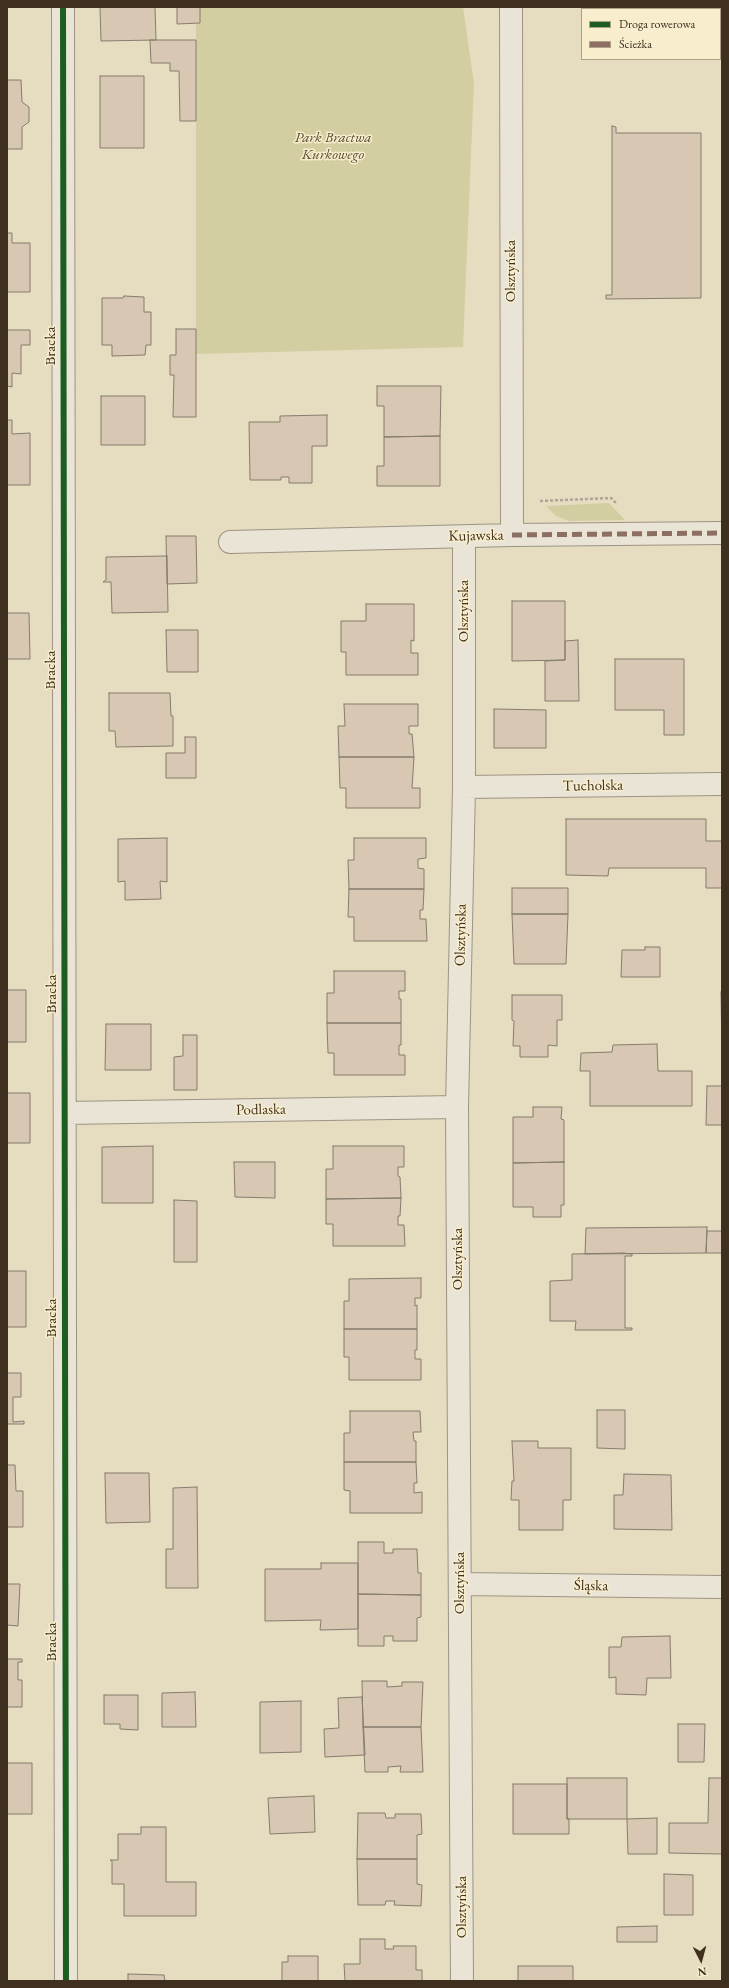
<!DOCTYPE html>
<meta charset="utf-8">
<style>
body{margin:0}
#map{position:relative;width:729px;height:1988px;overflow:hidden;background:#e6dcc0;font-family:"EB Garamond",serif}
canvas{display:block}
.frame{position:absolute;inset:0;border:8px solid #3e2f1f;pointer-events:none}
.legend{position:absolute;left:581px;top:8px;width:140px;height:52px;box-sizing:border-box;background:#f8edcc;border:1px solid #aea187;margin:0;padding:5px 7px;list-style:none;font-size:12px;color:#3e2f1f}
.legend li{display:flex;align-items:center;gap:8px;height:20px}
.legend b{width:20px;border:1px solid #aea187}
.north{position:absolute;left:681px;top:1940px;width:40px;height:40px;-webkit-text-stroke:3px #f8edcc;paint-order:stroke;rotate:174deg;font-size:11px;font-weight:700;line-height:16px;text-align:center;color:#3e2f1f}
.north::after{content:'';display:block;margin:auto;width:14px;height:18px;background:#3e2f1f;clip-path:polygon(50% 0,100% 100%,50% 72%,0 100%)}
</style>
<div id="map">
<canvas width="729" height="1988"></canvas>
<div class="frame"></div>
<ul class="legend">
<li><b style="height:5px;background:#1b5e20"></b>Droga rowerowa</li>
<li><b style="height:5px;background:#8d6e63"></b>Ścieżka</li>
</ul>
<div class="north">N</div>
</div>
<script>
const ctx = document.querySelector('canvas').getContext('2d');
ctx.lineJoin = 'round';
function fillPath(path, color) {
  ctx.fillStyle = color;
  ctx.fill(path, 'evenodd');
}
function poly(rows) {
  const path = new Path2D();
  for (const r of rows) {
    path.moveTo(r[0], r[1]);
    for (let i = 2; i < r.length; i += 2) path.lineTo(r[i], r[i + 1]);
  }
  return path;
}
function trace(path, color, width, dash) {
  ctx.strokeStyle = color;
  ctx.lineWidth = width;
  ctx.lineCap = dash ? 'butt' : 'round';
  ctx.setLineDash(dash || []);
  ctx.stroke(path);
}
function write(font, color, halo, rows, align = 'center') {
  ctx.font = font + ' "EB Garamond",serif';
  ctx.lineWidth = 3;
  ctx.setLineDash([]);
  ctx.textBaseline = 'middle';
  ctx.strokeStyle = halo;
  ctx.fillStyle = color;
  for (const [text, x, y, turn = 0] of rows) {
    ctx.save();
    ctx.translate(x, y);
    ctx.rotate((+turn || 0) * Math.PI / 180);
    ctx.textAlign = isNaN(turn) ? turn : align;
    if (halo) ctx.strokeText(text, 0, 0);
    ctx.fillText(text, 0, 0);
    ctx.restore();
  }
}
fillPath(poly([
 [196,7,463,7,474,83,463,347,196,354],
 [609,503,625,520,569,521,556,516,546,506]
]), '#d3cea1');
const building = poly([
 [100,7,155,7,156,40,101,41,100,7],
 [177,7,200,7,200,23,177,24,177,7],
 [150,40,196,40,196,121,180,121,179,71,170,71,170,63,151,63,150,40],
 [100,76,144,76,144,148,100,148,100,76],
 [7,80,21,80,22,102,29,107,29,122,22,127,22,149,7,149,7,80],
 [612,126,616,127,616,133,701,133,701,298,606,299,606,295,612,295,612,126],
 [7,233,12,233,12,243,30,243,30,292,7,292,7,233],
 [124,296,144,297,144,312,151,312,151,345,146,345,145,355,112,356,112,345,102,345,102,298,123,298,124,296],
 [176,329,196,329,196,417,173,417,174,375,170,375,170,355,176,355,176,329],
 [7,330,30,330,30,345,21,345,21,374,12,373,12,387,7,386,7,330],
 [377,386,441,386,440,436,384,437,384,406,377,406,377,386],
 [101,396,145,396,145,445,101,445,101,396],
 [327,415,327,446,312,446,312,483,289,483,289,477,281,477,281,480,250,480,249,422,280,422,280,416,327,415],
 [7,420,12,420,12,434,30,433,30,485,7,485,7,420],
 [440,436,440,486,377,486,377,466,384,466,384,437,440,436],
 [166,536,196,536,197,583,167,584,166,536],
 [167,556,168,612,112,613,111,582,103,582,106,580,106,557,167,556],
 [512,601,565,601,565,660,512,661,512,601],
 [366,604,414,604,414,641,411,640,411,653,418,653,418,675,346,675,346,652,341,652,341,621,366,621,366,604],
 [7,613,29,613,30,659,7,659,7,613],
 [166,630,198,630,198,672,167,672,166,630],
 [578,640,579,701,545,701,545,661,565,660,565,641,578,640],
 [615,659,684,659,684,735,664,735,664,710,615,710,615,659],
 [109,693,170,693,171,716,173,716,173,746,116,747,115,731,109,731,109,693],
 [344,704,418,704,418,726,409,726,409,734,412,734,414,757,339,757,338,726,345,726,344,704],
 [494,709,546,710,546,748,494,748,494,709],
 [185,737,196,737,196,778,166,778,166,753,185,753,185,737],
 [339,757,414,757,412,788,420,788,420,808,346,808,346,788,340,788,339,757],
 [566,819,706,819,706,841,722,841,722,888,706,888,706,868,609,868,608,876,566,875,566,819],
 [167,838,167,882,160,881,161,899,125,900,125,881,118,882,118,839,167,838],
 [354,838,426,838,426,858,418,859,418,868,424,869,424,889,349,889,348,860,354,860,354,838],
 [512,888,568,888,568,914,512,914,512,888],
 [349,889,424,889,423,910,420,910,420,919,426,919,427,941,354,941,354,917,348,917,349,889],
 [512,914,568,914,566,964,514,964,512,914],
 [645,947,660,947,660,977,621,977,622,950,645,950,645,947],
 [334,971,405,971,405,991,399,991,399,999,401,999,401,1023,327,1023,327,993,334,993,334,971],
 [7,990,26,990,26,1042,7,1042,7,990],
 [721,992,722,992,722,1055,721,992],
 [512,995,562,995,562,1020,557,1020,557,1046,548,1045,548,1057,520,1057,520,1046,513,1046,514,1021,512,1020,512,995],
 [327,1023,401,1023,401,1045,399,1045,399,1055,405,1055,405,1075,334,1075,334,1053,328,1053,327,1023],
 [106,1024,151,1024,151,1070,105,1070,106,1024],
 [183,1035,197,1035,197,1090,174,1090,174,1057,183,1056,183,1035],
 [657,1044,658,1071,692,1071,692,1106,590,1106,590,1071,580,1071,581,1053,612,1052,613,1045,657,1044],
 [707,1086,722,1086,722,1125,706,1125,707,1086],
 [7,1093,30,1093,30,1143,7,1143,7,1093],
 [533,1107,562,1107,561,1119,564,1120,564,1162,513,1163,513,1117,533,1117,533,1107],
 [153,1146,153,1203,102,1203,102,1147,153,1146],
 [333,1146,404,1146,404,1167,398,1167,398,1176,400,1177,401,1198,326,1199,326,1169,333,1169,333,1146],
 [234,1162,275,1162,275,1198,235,1197,234,1162],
 [564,1162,564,1205,561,1205,561,1217,533,1217,533,1207,513,1207,513,1163,564,1162],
 [401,1198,400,1216,398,1216,398,1225,404,1225,405,1246,333,1246,333,1224,326,1224,326,1199,401,1198],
 [174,1200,197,1201,197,1262,174,1262,174,1200],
 [707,1227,706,1253,585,1254,586,1228,707,1227],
 [707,1231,722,1231,722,1253,706,1253,707,1231],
 [623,1253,632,1254,632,1256,625,1256,625,1328,632,1328,632,1330,575,1330,576,1321,550,1321,550,1281,572,1280,572,1254,623,1253],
 [7,1271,26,1271,26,1327,7,1327,7,1271],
 [421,1278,421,1298,415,1298,415,1306,417,1305,417,1329,344,1329,344,1301,349,1301,349,1279,421,1278],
 [344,1329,417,1329,417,1350,415,1350,415,1359,421,1359,421,1380,349,1380,349,1357,344,1357,344,1329],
 [7,1373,21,1373,21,1397,13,1397,13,1422,24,1421,24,1424,7,1424,7,1373],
 [597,1410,625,1410,625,1449,597,1448,597,1410],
 [350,1411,420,1411,421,1432,413,1432,414,1441,416,1441,416,1462,344,1462,344,1433,350,1433,350,1411],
 [512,1441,538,1441,538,1448,571,1448,571,1500,563,1500,563,1530,519,1530,519,1500,511,1500,512,1481,514,1481,512,1441],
 [344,1462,416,1462,417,1483,414,1483,414,1493,422,1492,422,1513,350,1513,350,1491,344,1490,344,1462],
 [7,1465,15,1465,16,1491,23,1491,23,1527,7,1527,7,1465],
 [105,1473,149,1473,150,1522,106,1523,105,1473],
 [624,1474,671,1475,672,1530,614,1529,614,1495,623,1495,624,1474],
 [197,1487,198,1588,166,1588,166,1549,173,1549,173,1488,197,1487],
 [358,1542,384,1542,384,1553,393,1553,393,1549,417,1549,418,1573,421,1573,421,1595,358,1594,358,1542],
 [321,1563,358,1563,358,1629,320,1630,321,1620,265,1621,265,1569,321,1569,321,1563],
 [7,1584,20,1584,18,1626,7,1625,7,1584],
 [358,1594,421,1595,421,1617,417,1618,417,1641,393,1641,393,1636,384,1636,384,1646,358,1646,358,1594],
 [670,1636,671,1678,647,1678,646,1695,616,1694,616,1677,609,1678,609,1647,621,1647,622,1637,670,1636],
 [7,1659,22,1659,22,1662,18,1662,18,1680,22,1680,22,1707,7,1707,7,1659],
 [362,1681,387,1681,387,1687,402,1686,402,1682,423,1682,421,1727,363,1727,362,1681],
 [195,1692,196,1727,162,1727,162,1693,195,1692],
 [104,1695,138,1695,138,1730,120,1729,120,1724,104,1724,104,1695],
 [362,1697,365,1755,325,1757,324,1729,339,1728,338,1698,362,1697],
 [301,1701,301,1752,260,1753,260,1702,301,1701],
 [678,1724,705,1724,704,1762,678,1762,678,1724],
 [363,1727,421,1727,423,1772,400,1772,401,1766,388,1767,388,1772,365,1772,363,1727],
 [7,1763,32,1763,32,1814,7,1814,7,1763],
 [567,1778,627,1778,627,1819,567,1819,567,1778],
 [709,1778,722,1778,722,1854,669,1853,669,1823,708,1823,709,1778],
 [513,1784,567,1784,567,1819,569,1819,569,1834,513,1834,513,1784],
 [314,1796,315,1832,270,1834,268,1798,314,1796],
 [358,1813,385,1813,386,1818,395,1818,395,1814,421,1814,422,1834,417,1835,417,1859,357,1859,358,1813],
 [657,1818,657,1854,628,1854,627,1819,657,1818],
 [141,1827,166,1827,166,1882,196,1882,196,1916,124,1916,124,1884,112,1884,112,1861,110,1860,118,1860,118,1834,141,1834,141,1827],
 [357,1859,417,1859,417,1884,422,1885,421,1906,394,1905,395,1901,386,1901,385,1905,358,1905,357,1859],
 [664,1874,693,1875,693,1915,664,1915,664,1874],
 [657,1926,657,1942,617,1942,617,1927,657,1926],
 [360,1939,385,1939,385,1949,394,1949,393,1946,416,1946,416,1970,422,1970,422,1981,345,1981,344,1964,360,1964,360,1939],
 [288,1956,318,1956,318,1981,282,1981,282,1962,288,1962,288,1956],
 [518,1966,573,1966,573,1981,518,1981,518,1966],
 [128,1974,164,1975,165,1981,128,1981,128,1974]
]);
fillPath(building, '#d7c7b3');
trace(building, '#847d6d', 1);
const minor = poly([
 [63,7,66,1981],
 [511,7,512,535],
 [230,542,512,535,722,533],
 [464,787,722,784],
 [65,1113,457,1107],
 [460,1584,722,1587],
 [462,1981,457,1107,464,787,464,537]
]);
trace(minor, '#9c9483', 24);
trace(poly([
 [540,501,611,498,617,504]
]), '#aba69b', 2.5, [3, 2]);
trace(minor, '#e9e4d6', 22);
trace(poly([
 [512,535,722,533]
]), '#8d6e63', 5, [10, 5]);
trace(poly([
 [63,7,66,1981]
]), '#1b5e20', 6);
write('italic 15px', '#594c34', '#f8edcc', [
 ["Park Bractwa",333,138],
 ["Kurkowego",333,155]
]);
write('15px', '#3e2f1f', '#f8edcc', [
 ["Olsztyńska",511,271,-90],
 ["Bracka",51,346,-90],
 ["Kujawska",476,536,-1],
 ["Olsztyńska",464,611,-90],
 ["Bracka",51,670,-90],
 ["Tucholska",593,786,-1],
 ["Olsztyńska",461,935,-89],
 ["Bracka",52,994,-90],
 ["Podlaska",261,1110,-1],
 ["Olsztyńska",458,1259,-90],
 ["Bracka",52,1318,-90],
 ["Olsztyńska",460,1583,-90],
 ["Śląska",591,1586,1],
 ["Bracka",52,1642,-90],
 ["Olsztyńska",462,1907,-90]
]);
</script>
